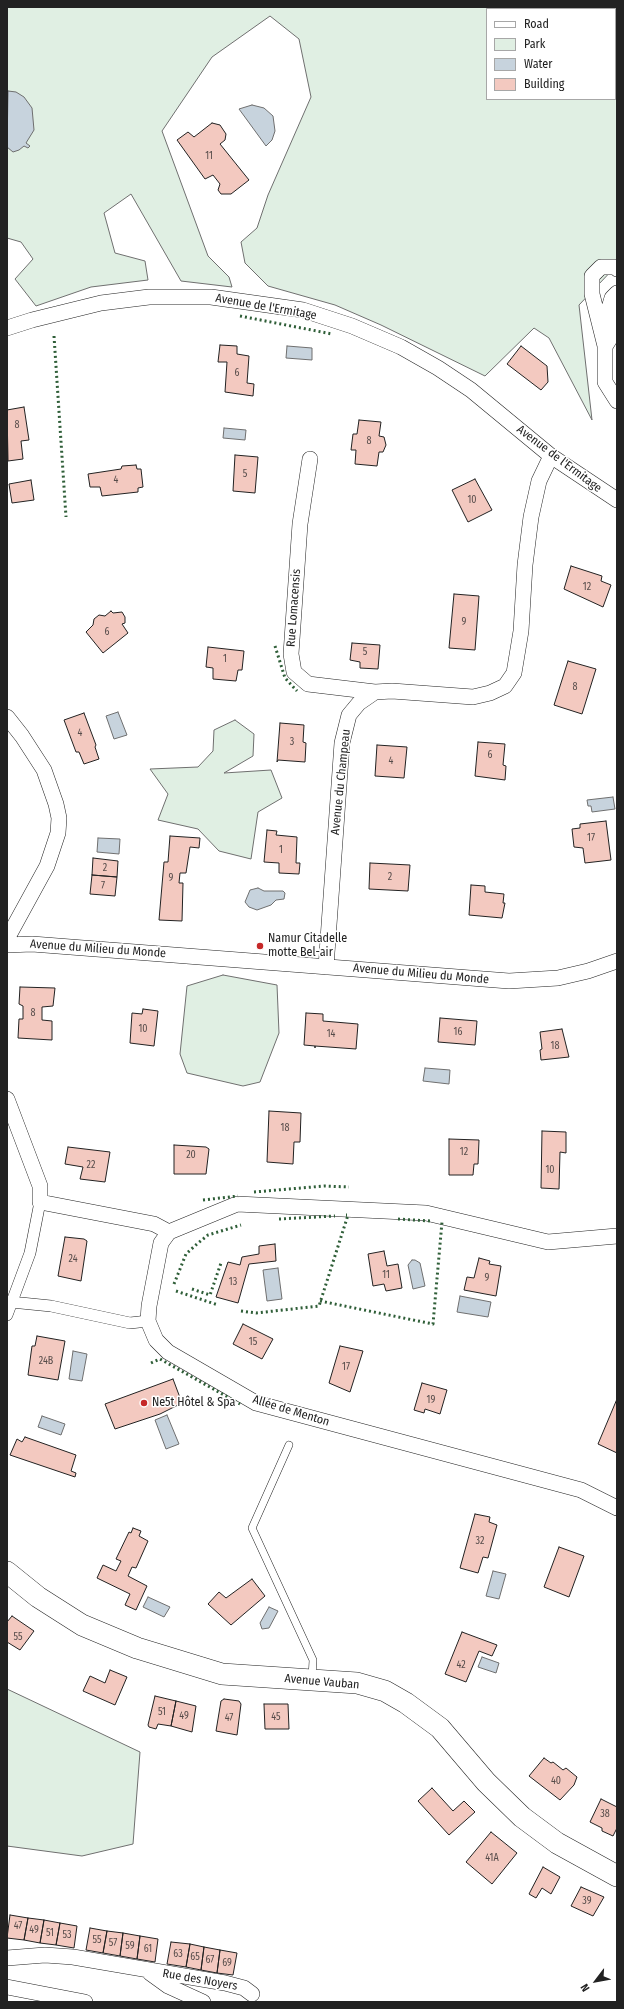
<!DOCTYPE html>
<meta charset="utf-8">
<style>
body{margin:0}
#map{position:relative;width:624px;height:2009px;overflow:hidden;background:#fff;font-family:"Fira Sans Condensed",sans-serif}
canvas{display:block}
.frame{position:absolute;inset:0;border:8px solid #222;pointer-events:none}
.legend{position:absolute;left:486px;top:8px;width:130px;height:92px;box-sizing:border-box;background:#fff;border:1px solid #a7a7a7;margin:0;padding:5px 7px;list-style:none;font-size:12px;color:#222}
.legend li{display:flex;align-items:center;gap:8px;height:20px}
.legend b{width:20px;border:1px solid #a7a7a7}
.north{position:absolute;left:576px;top:1961px;width:40px;height:40px;-webkit-text-stroke:3px #fff;paint-order:stroke;rotate:238deg;font-size:11px;font-weight:700;line-height:16px;text-align:center;color:#222}
.north::after{content:'';display:block;margin:auto;width:14px;height:18px;background:#222;clip-path:polygon(50% 0,100% 100%,50% 72%,0 100%)}
</style>
<div id="map">
<canvas width="624" height="2009"></canvas>
<div class="frame"></div>
<ul class="legend">
<li><b style="height:5px;background:#fff"></b>Road</li>
<li><b style="height:11px;background:#e0efe3"></b>Park</li>
<li><b style="height:11px;background:#c7d3dd"></b>Water</li>
<li><b style="height:11px;background:#f3c9c0"></b>Building</li>
</ul>
<div class="north">N</div>
</div>
<script>
const ctx = document.querySelector('canvas').getContext('2d');
ctx.lineJoin = 'round';
function fillPath(path, color) {
  ctx.fillStyle = color;
  ctx.fill(path, 'evenodd');
}
function poly(rows) {
  const path = new Path2D();
  for (const r of rows) {
    path.moveTo(r[0], r[1]);
    for (let i = 2; i < r.length; i += 2) path.lineTo(r[i], r[i + 1]);
  }
  return path;
}
function trace(path, color, width, dash) {
  ctx.strokeStyle = color;
  ctx.lineWidth = width;
  ctx.lineCap = dash ? 'butt' : 'round';
  ctx.setLineDash(dash || []);
  ctx.stroke(path);
}
function write(font, color, halo, rows, align = 'center') {
  ctx.font = font + ' "Fira Sans Condensed",sans-serif';
  ctx.lineWidth = 3;
  ctx.setLineDash([]);
  ctx.textBaseline = 'middle';
  ctx.strokeStyle = halo;
  ctx.fillStyle = color;
  for (const [text, x, y, turn = 0] of rows) {
    ctx.save();
    ctx.translate(x, y);
    ctx.rotate((+turn || 0) * Math.PI / 180);
    ctx.textAlign = isNaN(turn) ? turn : align;
    if (halo) ctx.strokeText(text, 0, 0);
    ctx.fillText(text, 0, 0);
    ctx.restore();
  }
}
const green = poly([
 [7,7,617,7,617,265,579,305,592,420,549,338,534,328,485,376,381,325,335,305,268,286,245,263,241,242,257,228,268,195,311,97,299,39,270,16,212,57,162,131,208,256,229,277,232,287,181,281,131,194,104,213,115,253,145,261,148,280,91,287,36,306,15,279,33,259,21,242,7,238,7,7],
 [487,9,615,9,615,99,487,99,487,9],
 [235,720,254,734,253,756,224,773,271,770,282,798,258,812,251,859,219,851,198,829,158,820,168,794,150,769,198,767,213,751,214,730,235,720],
 [223,975,277,985,279,1033,260,1082,243,1086,187,1073,180,1054,187,986,223,975],
 [7,1689,140,1752,133,1844,82,1856,7,1846,7,1689]
]);
fillPath(green, '#e0efe3');
trace(green, '#6f6f6f', 1);
const water = poly([
 [8,91,16,92,24,97,32,108,34,130,26,143,30,146,28,148,24,146,19,150,13,152,7,147,8,91],
 [252,105,264,108,273,116,275,131,272,140,266,146,239,109,252,105],
 [287,346,312,348,312,360,286,358,287,346],
 [224,428,246,430,245,440,223,438,224,428],
 [118,712,127,735,114,739,106,716,118,712],
 [613,797,615,809,592,812,591,806,588,806,587,800,613,797],
 [98,838,120,839,119,854,97,852,98,838],
 [258,888,264,891,283,891,285,893,284,899,276,900,271,905,257,910,249,907,245,902,250,890,258,888],
 [425,1068,450,1070,449,1084,423,1081,425,1068],
 [412,1260,415,1260,420,1263,425,1286,413,1289,408,1265,412,1260],
 [278,1268,282,1299,267,1301,263,1270,278,1268],
 [460,1296,491,1302,488,1317,457,1312,460,1296],
 [73,1351,87,1354,82,1381,69,1379,73,1351],
 [167,1415,179,1444,166,1449,155,1420,167,1415],
 [42,1416,65,1424,61,1435,38,1427,42,1416],
 [493,1571,506,1574,499,1599,486,1596,493,1571],
 [148,1597,170,1607,164,1617,143,1607,148,1597],
 [269,1607,278,1611,269,1628,262,1629,260,1623,269,1607],
 [482,1657,499,1663,496,1673,478,1667,482,1657]
]);
fillPath(water, '#c7d3dd');
trace(water, '#6f6f6f', 1);
const building = poly([
 [212,123,220,125,226,134,225,140,220,144,249,180,231,194,221,194,218,190,220,184,213,175,205,179,177,140,188,132,194,137,212,123],
 [220,345,237,346,237,354,249,356,247,383,254,384,253,396,225,392,227,362,218,362,220,345],
 [521,346,547,366,548,382,541,390,507,364,521,346],
 [24,407,29,440,21,441,23,459,8,461,7,410,24,407],
 [359,420,381,422,379,436,384,437,386,445,383,452,379,452,377,466,355,464,356,450,351,450,353,434,357,434,359,420],
 [235,455,258,457,255,493,233,491,235,455],
 [136,465,137,469,141,469,143,487,138,488,138,492,102,496,100,487,90,487,88,474,121,469,122,466,136,465],
 [475,479,492,510,468,522,452,490,475,479],
 [31,480,34,500,12,503,9,484,31,480],
 [571,566,602,576,601,581,611,585,603,607,564,589,571,566],
 [454,594,479,596,475,650,449,648,454,594],
 [111,611,113,613,122,612,125,617,125,623,122,624,128,633,103,653,86,632,93,625,94,619,99,615,105,616,111,611],
 [352,643,380,645,378,669,360,668,360,662,350,660,352,643],
 [208,647,244,651,242,670,238,670,236,681,213,679,213,668,206,667,208,647],
 [568,661,596,669,582,714,554,705,568,661],
 [84,713,96,745,95,747,99,759,84,764,79,752,76,752,64,720,84,713],
 [280,723,304,725,303,742,306,743,305,762,278,760,277,762,280,723],
 [478,742,505,744,503,765,506,766,505,780,475,776,478,742],
 [377,745,407,747,404,778,375,776,377,745],
 [606,821,611,860,585,863,583,848,574,847,572,829,580,828,580,824,606,821],
 [267,830,277,831,276,835,297,837,296,863,300,863,299,874,279,873,279,863,264,862,267,830],
 [170,836,200,838,199,848,190,847,186,873,180,873,179,883,183,883,182,921,159,920,164,862,168,862,170,836],
 [93,858,118,861,117,877,92,875,93,858],
 [370,863,410,865,408,891,369,889,370,863],
 [92,875,117,877,115,896,90,894,92,875],
 [471,885,485,886,485,892,504,894,503,903,505,903,502,918,469,915,471,885],
 [20,987,55,988,53,1006,42,1007,42,1020,52,1021,52,1040,18,1038,19,1019,23,1019,23,1006,19,1004,20,987],
 [143,1009,158,1011,154,1046,130,1043,132,1013,142,1014,143,1009],
 [306,1013,323,1014,323,1021,358,1024,356,1049,315,1046,315,1048,315,1046,304,1045,306,1013],
 [440,1018,477,1021,475,1045,438,1042,440,1018],
 [562,1029,569,1057,541,1060,540,1050,542,1049,540,1032,562,1029],
 [269,1111,301,1113,300,1142,294,1142,293,1164,267,1162,269,1111],
 [542,1131,566,1132,566,1153,560,1152,559,1189,541,1188,542,1131],
 [449,1139,479,1140,478,1164,474,1164,473,1175,449,1175,449,1139],
 [174,1145,206,1147,209,1149,206,1174,174,1174,174,1145],
 [68,1147,110,1152,105,1182,80,1179,83,1167,65,1164,68,1147],
 [65,1237,84,1239,87,1241,81,1281,58,1276,65,1237],
 [275,1244,276,1261,249,1264,238,1303,216,1297,228,1262,240,1265,242,1257,259,1254,259,1246,275,1244],
 [384,1251,387,1266,398,1264,402,1288,386,1291,384,1284,373,1286,368,1254,384,1251],
 [479,1258,490,1261,489,1264,501,1266,496,1296,464,1290,467,1277,474,1278,479,1258],
 [243,1324,273,1339,262,1359,233,1344,243,1324],
 [37,1336,65,1341,58,1380,28,1375,32,1346,35,1346,37,1336],
 [340,1346,363,1351,350,1392,329,1383,340,1346],
 [173,1379,182,1403,160,1414,115,1429,105,1404,173,1379],
 [422,1383,447,1390,440,1414,425,1409,424,1413,414,1410,422,1383],
 [617,1399,617,1453,598,1444,617,1399],
 [25,1437,76,1455,71,1471,76,1473,75,1477,10,1455,17,1439,22,1442,25,1437],
 [475,1514,490,1517,489,1522,497,1525,488,1558,483,1557,478,1573,460,1568,475,1514],
 [133,1528,141,1531,139,1536,148,1541,136,1568,132,1567,128,1576,147,1586,136,1610,125,1605,130,1594,97,1578,103,1565,116,1571,121,1561,116,1559,129,1532,131,1533,133,1528],
 [559,1547,584,1556,569,1597,544,1587,559,1547],
 [252,1579,265,1596,231,1625,208,1604,219,1592,226,1598,252,1579],
 [12,1616,34,1631,20,1650,7,1642,7,1622,12,1616],
 [462,1632,497,1645,492,1656,479,1651,466,1682,445,1674,462,1632],
 [110,1670,127,1677,115,1705,83,1691,90,1676,105,1683,110,1670],
 [155,1696,176,1701,171,1726,158,1724,156,1729,149,1727,148,1725,155,1696],
 [224,1699,239,1701,241,1704,237,1735,216,1731,221,1701,224,1699],
 [176,1701,196,1706,192,1732,171,1726,176,1701],
 [264,1704,288,1704,289,1729,265,1729,264,1704],
 [544,1758,551,1763,553,1762,563,1770,566,1768,577,1777,574,1785,560,1800,529,1776,544,1758],
 [432,1788,453,1811,464,1801,475,1812,449,1835,418,1801,432,1788],
 [601,1799,617,1807,617,1828,613,1836,602,1831,602,1828,590,1822,601,1799],
 [491,1832,517,1853,492,1884,466,1862,491,1832],
 [543,1867,560,1877,551,1894,542,1888,536,1898,529,1894,543,1867],
 [581,1887,604,1897,593,1916,571,1906,581,1887],
 [10,1915,28,1918,24,1940,7,1938,10,1915],
 [28,1918,44,1920,40,1943,24,1940,28,1918],
 [44,1920,60,1923,56,1945,40,1943,44,1920],
 [60,1923,77,1926,74,1948,56,1945,60,1923],
 [90,1928,107,1931,103,1953,86,1950,90,1928],
 [107,1931,123,1933,120,1956,103,1953,107,1931],
 [123,1933,140,1936,137,1959,120,1956,123,1933],
 [140,1936,158,1939,155,1962,137,1959,140,1936],
 [171,1942,190,1944,186,1967,167,1964,171,1942],
 [190,1944,204,1947,201,1970,186,1967,190,1944],
 [204,1947,220,1950,217,1973,201,1970,204,1947],
 [220,1950,237,1953,233,1975,217,1973,220,1950]
]);
fillPath(building, '#f3c9c0');
trace(building, '#222', 1);
const service = poly([
 [289,1445,252,1528,313,1660,312,1678]
]);
const pedestrian = poly([
 [11,1302,51,1306,130,1323,148,1321],
 [7,1315,30,1253,40,1202]
]);
const minor = poly([
 [617,269,615,267,601,267,592,276,592,294,605,346,605,382,617,401],
 [7,328,32,320,101,303,149,297,211,297,303,310,352,326,401,347,438,368,471,390,551,456,617,500],
 [606,345,611,337,609,308,612,298,617,293],
 [310,459,300,524,291,654,294,672,308,684,375,692],
 [7,717,22,736,44,770,56,804,59,818,58,833,47,866,7,939],
 [7,945,32,944,509,981,558,978,588,971,617,961],
 [326,967,342,743,349,715,359,703,375,692,392,691,473,697,490,693,505,686,514,673,521,631,525,565,531,517,539,481,551,456],
 [7,1099,40,1186,40,1202,154,1224,169,1232],
 [617,1236,548,1242,426,1213,237,1204,169,1232,161,1243,149,1306,148,1321,156,1340,168,1352,256,1403,581,1490,617,1508],
 [7,1958,45,1955,73,1957,225,1983,244,1988,252,1994],
 [150,1973,168,1986,203,2002],
 [7,1987,85,2002]
]);
const secondary = poly([
 [7,1572,38,1597,82,1625,137,1648,222,1674,357,1683,385,1691,406,1703,440,1728,486,1782,522,1817,557,1843,617,1876]
]);
trace(service, '#222', 8);
trace(pedestrian, '#222', 12);
trace(minor, '#222', 16);
trace(secondary, '#222', 22);
trace(service, '#fff', 7);
trace(pedestrian, '#fff', 11);
trace(minor, '#fff', 15);
trace(secondary, '#fff', 21);
trace(poly([
 [240,316,332,334],
 [54,336,66,517],
 [275,646,285,678,297,691],
 [254,1192,324,1186,349,1187],
 [203,1200,238,1196],
 [279,1219,335,1216],
 [398,1219,430,1221],
 [174,1284,186,1254,197,1244,208,1235,241,1225],
 [192,1289,210,1295,221,1263],
 [176,1291,218,1305],
 [320,1301,433,1324,442,1222],
 [241,1311,256,1313,319,1306,348,1215,346,1215],
 [151,1363,160,1359,240,1404]
]), '#2f5e38', 3, [2, 3]);
for (const [x, y, r, color] of [
 [260,946,4,"#c62828"],
 [144,1403,4,"#c62828"]
]) {
  const dot = new Path2D();
  dot.arc(x, y, r, 0, 2 * Math.PI);
  ctx.fillStyle = color;
  ctx.fill(dot);
  trace(dot, '#fff', 1.5);
}
write('10px', '#564c4a', null, [
 ["11",209,156],
 ["6",237,373],
 ["8",17,425],
 ["8",369,441],
 ["5",245,474],
 ["4",116,480],
 ["10",472,500],
 ["12",587,587],
 ["9",464,622],
 ["6",107,632],
 ["5",365,652],
 ["1",225,659],
 ["8",575,687],
 ["4",80,733],
 ["3",292,742],
 ["6",490,755],
 ["4",391,761],
 ["17",591,838],
 ["1",281,850],
 ["2",105,868],
 ["2",390,877],
 ["9",171,878],
 ["7",103,886],
 ["8",33,1013],
 ["10",143,1029],
 ["16",458,1032],
 ["14",331,1034],
 ["18",555,1046],
 ["18",285,1128],
 ["12",464,1152],
 ["20",191,1155],
 ["22",91,1165],
 ["10",550,1170],
 ["24",73,1259],
 ["11",386,1275],
 ["9",487,1278],
 ["13",233,1282],
 ["15",253,1342],
 ["24B",46,1361],
 ["17",346,1367],
 ["19",431,1400],
 ["32",480,1541],
 ["55",18,1637],
 ["42",461,1665],
 ["51",162,1712],
 ["49",184,1716],
 ["45",276,1717],
 ["47",229,1718],
 ["40",556,1781],
 ["38",605,1814],
 ["41A",492,1858],
 ["39",587,1901],
 ["47",18,1926],
 ["49",34,1930],
 ["51",50,1933],
 ["53",67,1935],
 ["55",97,1940],
 ["57",113,1943],
 ["59",130,1946],
 ["61",148,1949],
 ["63",178,1954],
 ["65",195,1957],
 ["67",210,1960],
 ["69",227,1963]
]);
write('12px', '#222', '#fff', [
 ["Avenue de l'Ermitage",266,307,10],
 ["Avenue de l'Ermitage",559,459,37],
 ["Rue Lomacensis",294,608,-86],
 ["Avenue du Champeau",341,782,-84],
 ["Avenue du Milieu du Monde",98,949,4],
 ["Avenue du Milieu du Monde",421,974,5],
 ["Allée de Menton",291,1411,17],
 ["Avenue Vauban",322,1682,5],
 ["Rue des Noyers",200,1980,10]
]);
write('12px', '#222', '#fff', [
 ["Namur Citadelle",268,939],
 ["motte Bel-air",268,953],
 ["Ne5t Hôtel & Spa",152,1403]
], 'left');
</script>
